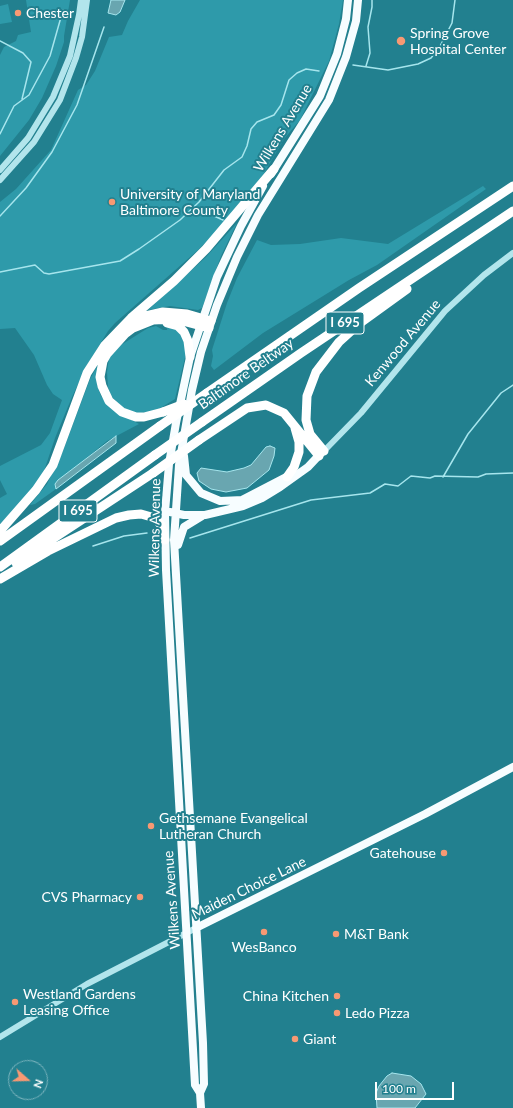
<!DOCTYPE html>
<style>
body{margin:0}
#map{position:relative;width:513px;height:1108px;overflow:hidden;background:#22808f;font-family:Lato,sans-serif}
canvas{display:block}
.north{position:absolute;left:8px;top:1060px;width:40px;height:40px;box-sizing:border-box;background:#22808f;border:1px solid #7ab3bc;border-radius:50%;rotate:110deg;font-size:11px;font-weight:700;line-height:16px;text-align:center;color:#fff}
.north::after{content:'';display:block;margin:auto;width:14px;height:18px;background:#f89973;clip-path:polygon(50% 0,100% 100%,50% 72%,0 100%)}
.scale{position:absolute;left:375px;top:1082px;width:79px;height:18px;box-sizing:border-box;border:2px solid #fff;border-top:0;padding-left:5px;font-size:12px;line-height:14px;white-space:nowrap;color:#fff;-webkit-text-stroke:3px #22808f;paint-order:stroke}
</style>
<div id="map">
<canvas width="513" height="1108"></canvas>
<div class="north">N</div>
<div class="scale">100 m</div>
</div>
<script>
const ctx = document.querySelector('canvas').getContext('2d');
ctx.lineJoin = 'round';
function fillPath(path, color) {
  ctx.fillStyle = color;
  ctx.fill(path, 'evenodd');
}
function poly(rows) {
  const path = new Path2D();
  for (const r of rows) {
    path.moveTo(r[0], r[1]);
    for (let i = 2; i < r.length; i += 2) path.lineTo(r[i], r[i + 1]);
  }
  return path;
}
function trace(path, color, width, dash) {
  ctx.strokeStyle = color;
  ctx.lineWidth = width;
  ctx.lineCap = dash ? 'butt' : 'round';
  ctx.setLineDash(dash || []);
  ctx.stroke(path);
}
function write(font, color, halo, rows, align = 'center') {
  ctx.font = font + ' Lato,sans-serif';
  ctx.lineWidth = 4;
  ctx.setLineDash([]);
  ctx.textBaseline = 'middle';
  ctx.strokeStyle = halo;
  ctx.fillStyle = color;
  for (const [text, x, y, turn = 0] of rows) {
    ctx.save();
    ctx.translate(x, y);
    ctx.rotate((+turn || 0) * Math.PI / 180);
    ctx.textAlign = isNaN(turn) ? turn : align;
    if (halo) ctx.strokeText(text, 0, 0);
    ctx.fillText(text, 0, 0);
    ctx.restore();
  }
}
fillPath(poly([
 [26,0,70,0,64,36,64,42,56,66,42,98,29,120,0,156,0,55,4,47,16,41,18,35,31,32],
 [140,0,343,0,339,24,329,61,300,120,284,139,263,175,214,234,198,250,115,323,108,331,86,367,72,397,55,438,41,480,16,509,0,524,0,498,7,494,0,480,0,466,41,445,50,433,62,400,53,394,47,385,34,355,15,328,0,329,0,202,16,189,51,150,78,90,86,85,95,71,109,37,122,35,128,21],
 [8,4,12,22,0,24,0,6],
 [483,186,486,189,377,265,349,280,263,333,214,370,211,366,213,356,212,350,227,303,237,278,257,240,271,245,300,244,341,238,388,244],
 [237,223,221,256,202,308,198,310,170,306,148,310,206,257],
 [168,324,178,329,187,349,175,399,154,412,134,413,123,408,111,396,108,387,107,372,109,358,113,350,148,328,156,326,163,330,167,330],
 [107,349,100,364,97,385,101,396,110,408,139,424,107,441,55,484,56,489,35,504,30,505,47,484,63,451,90,379]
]), '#2e9aaa');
const water = poly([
 [111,0,125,0,120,12,116,15,108,13,111,0],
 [116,436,116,443,56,489,55,484,58,480,116,436],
 [270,446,275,448,274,456,269,470,247,488,226,492,211,489,199,481,197,473,201,468,227,472,244,468,251,465,266,447,270,446],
 [392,1073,411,1076,421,1084,426,1094,415,1108,377,1108,376,1093,379,1086,387,1076,392,1073]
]);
fillPath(water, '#69a6b0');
trace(water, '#a6e5ed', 1);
trace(poly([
 [0,41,23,53,31,62,22,99],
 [353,65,388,70,418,64,431,58,439,48,452,23,455,0],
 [366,66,370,53,368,27,372,7,372,0],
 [0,134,14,106,29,95,50,56,63,10],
 [194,207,223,220],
 [0,216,26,188,52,152,77,105,104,27],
 [0,272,35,265,44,273,49,274,120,261,139,249,180,220,199,202,224,170,242,157,247,146,251,129,257,122,274,115,281,105,289,80,297,73,306,69,319,71],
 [443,477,468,434,501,393,513,385],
 [190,538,311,500,370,493,385,484,398,486,411,476,430,478,435,476,478,477,486,474,513,473],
 [93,546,124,536,147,533]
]), '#a6e5ed', 1.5);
trace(poly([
 [0,170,28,138,53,97,70,56,79,15,81,0],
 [0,180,34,142,60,100,76,58,82,37,87,0],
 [324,451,361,413,445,311,484,275,513,253],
 [0,1037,87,984,196,928]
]), '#b2e5ec', 6);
trace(poly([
 [271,174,320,96,337,54,346,19,348,0],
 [184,456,186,475,201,493,220,501,243,500],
 [238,502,290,475],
 [170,512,184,515,205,515,243,506,262,498,280,487,308,467,323,451],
 [178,545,184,527,202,516],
 [196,928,425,814,513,767],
 [200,1093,204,1084,203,1043,174,540,179,465,192,390,201,352,217,305,237,257,258,215,329,100,346,57,356,21,358,0],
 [201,1108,200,1093,195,1085,166,570,165,512,169,464,176,423,190,357,217,277,241,226,263,186]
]), '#f7fdff', 8);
trace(poly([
 [132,322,141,317,163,312,187,314,211,321],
 [167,323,178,326,184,332,188,341,190,357],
 [207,393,359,288,513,186],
 [163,412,144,417,136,417,122,412,109,401,102,386,100,377,103,361,107,354,125,334,133,328,153,320,175,319,209,328],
 [202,422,301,353,513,211],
 [199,440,247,408,266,405,284,413,319,456],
 [324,451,310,434,306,420,307,396,316,372,339,342,360,323,407,289],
 [287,477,294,467,299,452,299,442,295,428],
 [0,531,36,490,53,465,87,373,105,345,131,318,174,281,206,249,274,169],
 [0,541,160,426],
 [16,563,153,473],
 [0,567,155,455],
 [0,579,48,551,116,518,129,515,141,514,155,518,161,525,165,540]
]), '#fff', 9);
trace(poly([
 [163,412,184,404],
 [160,426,207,393],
 [155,455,202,422],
 [153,473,199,440]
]), '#fff', 9);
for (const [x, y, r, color] of [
 [18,13,4,"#f89973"],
 [401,41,5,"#f89973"],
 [112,202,4,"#f89973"],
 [151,826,4,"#f89973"],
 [444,853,4,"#f89973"],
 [140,897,4,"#f89973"],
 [264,932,4,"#f89973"],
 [336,934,4,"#f89973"],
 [337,996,4,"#f89973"],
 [15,1002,4,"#f89973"],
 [337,1013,4,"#f89973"],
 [295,1039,4,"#f89973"]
]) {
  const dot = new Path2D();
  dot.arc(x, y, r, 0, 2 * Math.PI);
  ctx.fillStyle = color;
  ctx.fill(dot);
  trace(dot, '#22808f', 1.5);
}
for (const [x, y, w] of [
 [345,323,38],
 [78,511,38]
]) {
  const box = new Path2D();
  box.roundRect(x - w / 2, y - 11, w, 22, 3);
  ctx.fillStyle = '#22808f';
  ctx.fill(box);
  trace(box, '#fff', 1);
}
write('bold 13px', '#fff', null, [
 ["I 695",345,323],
 ["I 695",78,511]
]);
write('14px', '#fff', '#22808f', [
 ["Chester",26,13],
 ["Spring Grove",410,33],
 ["Hospital Center",410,49],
 ["University of Maryland",120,194],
 ["Baltimore County",120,210],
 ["Gethsemane Evangelical",159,818],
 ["Lutheran Church",159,834],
 ["Gatehouse",436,853,"right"],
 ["CVS Pharmacy",132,897,"right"],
 ["M&T Bank",344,934],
 ["WesBanco",264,947,"center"],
 ["Westland Gardens",23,994],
 ["Leasing Office",23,1010],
 ["China Kitchen",329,996,"right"],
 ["Ledo Pizza",345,1013],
 ["Giant",303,1039]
], 'left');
write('14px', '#fff', '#22808f', [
 ["Wilkens Avenue",283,128,-59],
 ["Kenwood Avenue",403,343,-50],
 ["Baltimore Beltway",246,374,-35],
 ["Wilkens Avenue",155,528,-89],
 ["Maiden Choice Lane",249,888,-26],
 ["Wilkens Avenue",172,900,-94]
]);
</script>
